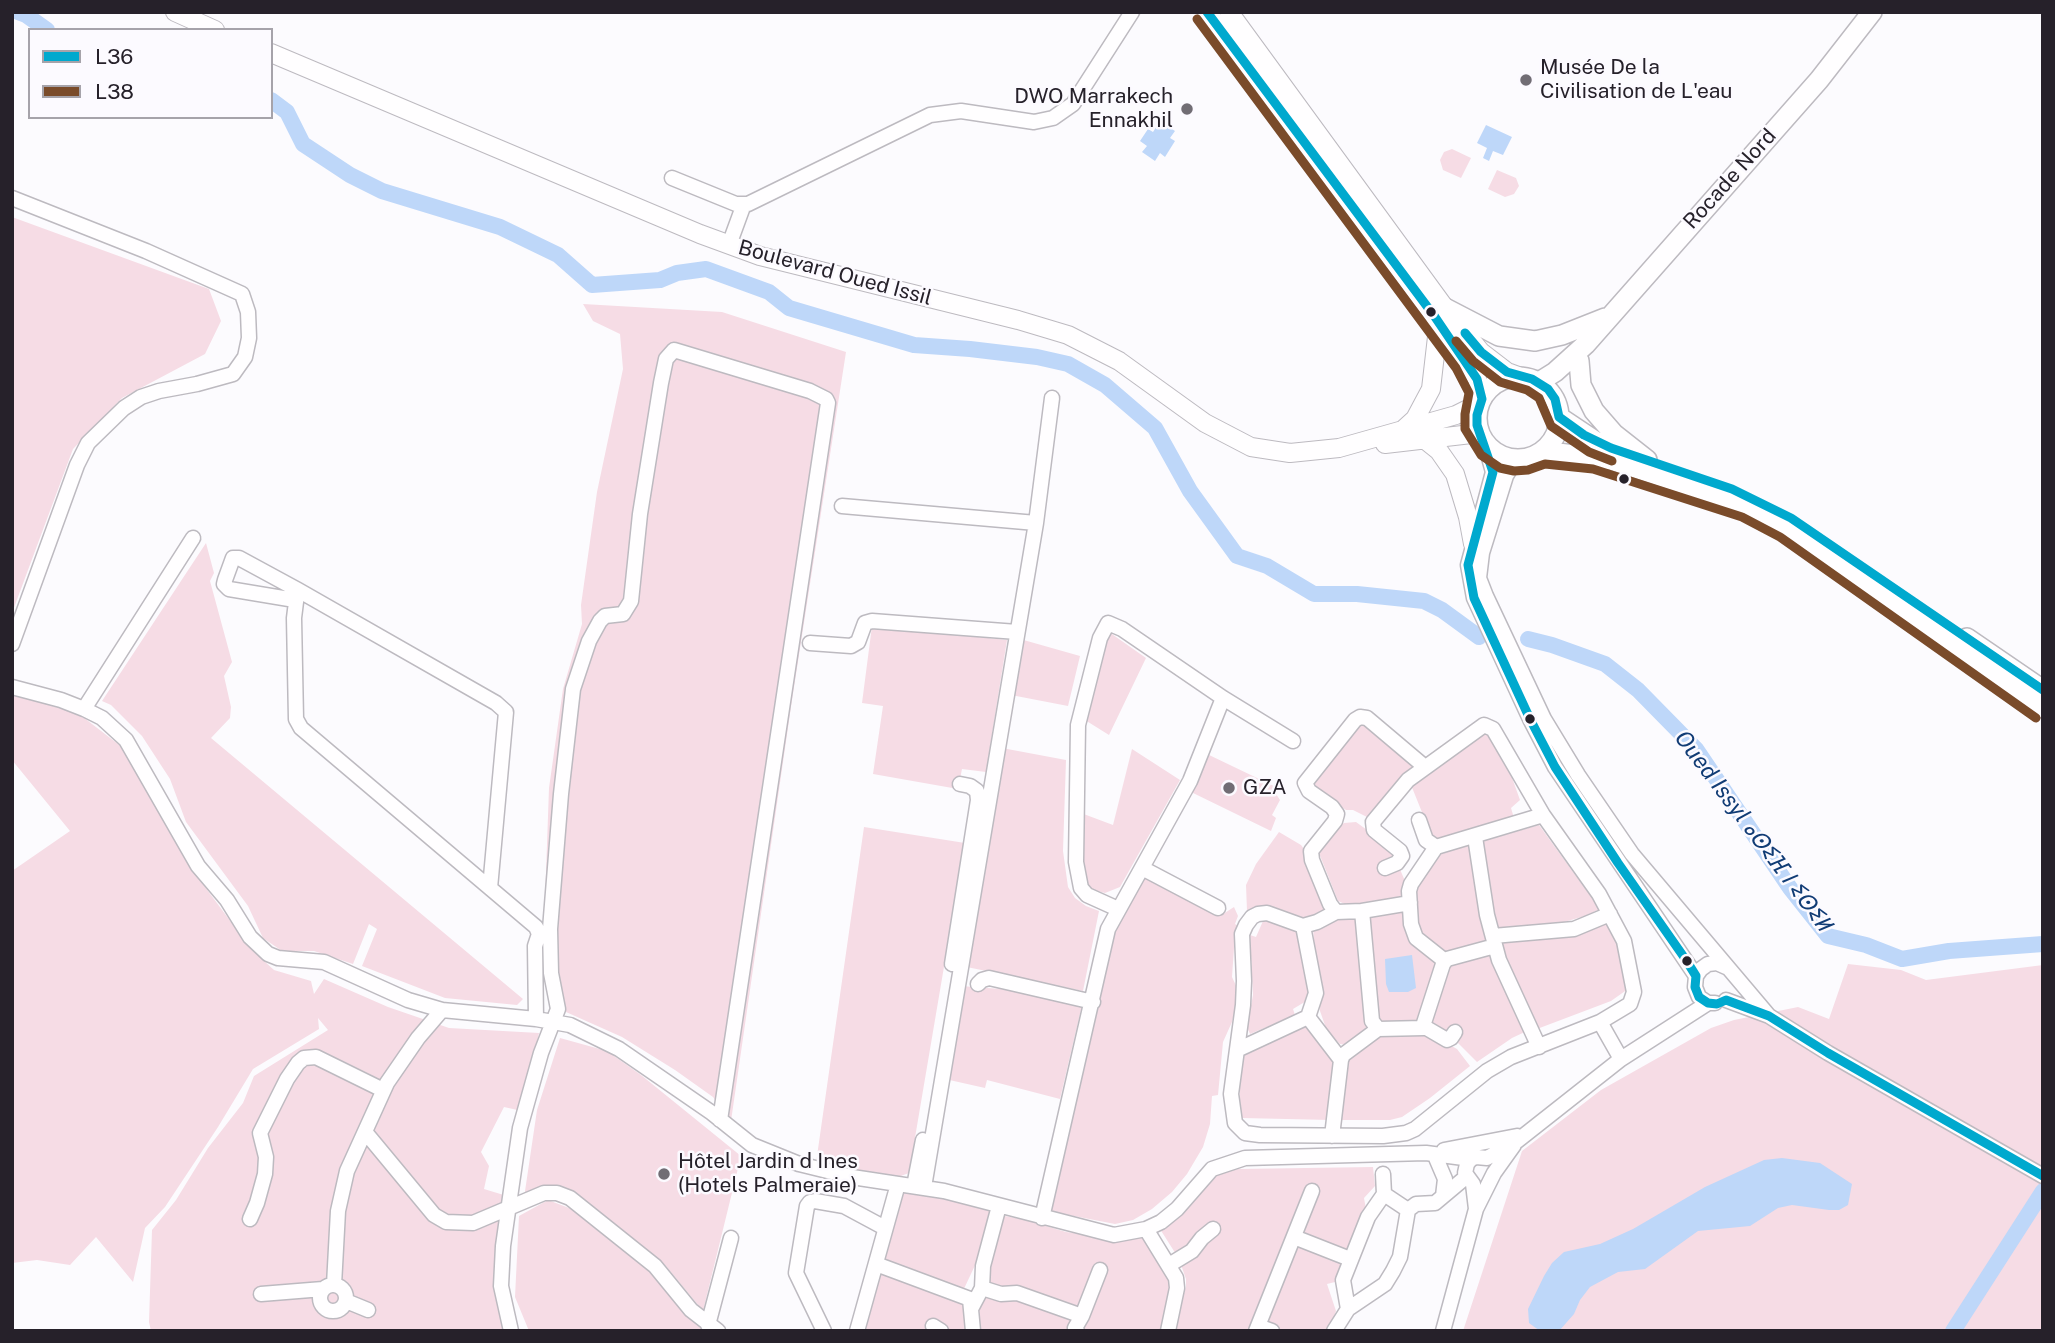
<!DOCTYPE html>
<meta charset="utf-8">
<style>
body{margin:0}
#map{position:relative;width:2055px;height:1343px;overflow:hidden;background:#fcfbfe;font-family:"Public Sans",sans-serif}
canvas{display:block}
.frame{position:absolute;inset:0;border:14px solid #26212a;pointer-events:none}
.legend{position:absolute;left:28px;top:28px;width:245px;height:91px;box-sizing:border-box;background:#fcfaff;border:2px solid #a6a3aa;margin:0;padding:9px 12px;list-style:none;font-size:21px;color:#26212a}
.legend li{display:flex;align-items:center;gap:14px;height:35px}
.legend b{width:35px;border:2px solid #a6a3aa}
</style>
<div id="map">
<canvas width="2055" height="1343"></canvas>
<div class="frame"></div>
<ul class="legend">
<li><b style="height:9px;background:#00a9ce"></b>L36</li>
<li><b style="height:9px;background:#7a4b2a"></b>L38</li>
</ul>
</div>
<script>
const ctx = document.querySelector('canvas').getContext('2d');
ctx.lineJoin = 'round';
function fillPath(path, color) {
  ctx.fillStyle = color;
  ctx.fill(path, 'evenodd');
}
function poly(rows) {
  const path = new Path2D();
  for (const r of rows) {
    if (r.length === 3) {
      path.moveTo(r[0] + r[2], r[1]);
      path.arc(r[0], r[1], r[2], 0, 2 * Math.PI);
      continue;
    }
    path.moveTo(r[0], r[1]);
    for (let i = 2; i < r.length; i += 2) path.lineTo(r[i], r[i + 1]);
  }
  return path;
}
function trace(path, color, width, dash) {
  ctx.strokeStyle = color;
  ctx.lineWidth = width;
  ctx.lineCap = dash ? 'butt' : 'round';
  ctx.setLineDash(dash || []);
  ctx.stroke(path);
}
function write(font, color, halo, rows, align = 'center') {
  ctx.font = font + ' "Public Sans","Noto Sans Tifinagh",sans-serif';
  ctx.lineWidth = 5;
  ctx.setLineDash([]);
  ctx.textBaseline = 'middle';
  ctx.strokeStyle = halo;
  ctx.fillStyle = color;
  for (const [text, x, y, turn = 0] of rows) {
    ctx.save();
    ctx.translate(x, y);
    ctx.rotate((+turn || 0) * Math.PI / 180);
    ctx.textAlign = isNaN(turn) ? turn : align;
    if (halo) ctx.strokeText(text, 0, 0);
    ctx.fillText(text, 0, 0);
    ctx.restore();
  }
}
fillPath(poly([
 [1452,149,1471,158,1461,178,1443,170,1440,160,1444,152],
 [1497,170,1516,178,1519,186,1514,194,1505,197,1488,189],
 [12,217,209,289,221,321,205,354,122,398,73,449,12,613],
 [583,304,722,312,846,352,792,700,731,1121,713,1097,675,1070,622,1037,566,1012,550,1011,543,957,549,788,563,689,582,624,581,605,597,492,623,369,620,334,593,321],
 [206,543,214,573,210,581,232,662,224,676,231,707,230,718,211,738,523,999,517,1005,445,998,362,966,377,929,369,924,353,964,314,951,282,951,263,938,248,906,186,822,170,779,142,736,111,705,102,701],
 [872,626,1007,640,986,772,962,769,958,789,873,774,883,706,862,703],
 [1109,632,1146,658,1109,735,1085,720],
 [1020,639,1080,656,1068,706,1011,695],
 [12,694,79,714,131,754,188,864,251,949,274,970,311,981,314,994,324,979,388,1007,449,1028,539,1033,522,1111,504,1107,481,1152,489,1166,484,1189,507,1196,494,1287,504,1300,509,1331,151,1331,149,1322,152,1230,176,1200,208,1148,243,1103,254,1076,328,1030,318,1018,319,1029,253,1069,218,1127,165,1207,145,1228,133,1282,96,1237,70,1265,37,1260,12,1263,12,871,70,831,12,760],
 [1360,723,1368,724,1420,765,1371,819,1353,810,1346,810,1310,786],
 [1490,731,1506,761,1520,800,1511,808,1514,818,1439,839,1432,837,1409,780],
 [1002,748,1066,760,1063,851,1068,887,1075,898,1086,906,1099,911,1083,991,962,966],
 [1132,749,1180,780,1120,887,1105,893,1090,889,1084,883,1081,813,1113,825],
 [1207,754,1280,789,1276,794,1280,800,1272,815,1276,818,1271,831,1191,792],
 [1356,822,1396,851,1399,867,1405,881,1406,897,1370,905,1345,904,1338,901,1319,853,1320,843,1344,823],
 [1539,825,1600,909,1585,916,1564,922,1498,929,1494,925,1483,841],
 [864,827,965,843,909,1173,898,1177,847,1172,816,1163],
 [1279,832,1301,845,1310,857,1331,908,1309,920,1257,910,1247,911,1246,885,1256,864],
 [1472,844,1490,941,1448,955,1420,934,1414,895,1422,875,1438,855],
 [1143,874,1220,916,1234,907,1238,916,1235,924,1238,926,1235,934,1232,977,1239,992,1232,1022,1223,1042,1218,1095,1212,1096,1210,1124,1203,1147,1187,1174,1172,1192,1152,1209,1133,1220,1115,1224,1048,1211,1112,931],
 [1405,906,1413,936,1442,959,1422,1023,1379,1023,1366,911],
 [1334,914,1358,914,1370,1029,1347,1045,1340,1044,1327,1031,1320,1011,1313,928],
 [1257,918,1303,926,1312,994,1308,1000,1293,1009,1295,1015,1250,1034,1247,1027,1253,995,1250,935,1256,937,1263,921],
 [1610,920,1621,953,1628,989,1611,1001,1537,1029,1523,1003,1499,942],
 [1491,954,1529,1030,1512,1038,1477,1062,1452,1037,1427,1027,1446,973,1452,963],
 [1848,964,1901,970,1926,980,2043,965,2043,1331,1463,1331,1522,1151,1601,1090,1711,1028,1734,1020,1798,1007,1829,1019],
 [961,986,1001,989,1082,1005,1060,1099,987,1080,985,1088,945,1079],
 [1307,1025,1334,1053,1331,1120,1242,1118,1239,1112,1241,1054],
 [1416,1032,1437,1038,1457,1049,1470,1066,1430,1098,1402,1117,1390,1120,1337,1120,1347,1062,1366,1042,1379,1035],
 [560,1038,607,1051,641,1075,741,1156,703,1311,665,1265,586,1201,563,1190,524,1198,537,1110],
 [1373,1167,1375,1186,1364,1198,1367,1215,1343,1280,1327,1284,1336,1311,1329,1331,1172,1331,1186,1287,1186,1279,1179,1259,1160,1229,1219,1173,1238,1169],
 [903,1191,910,1191,991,1210,978,1259,962,1293,965,1331,860,1331],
 [548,1200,577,1211,660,1280,705,1331,529,1331,515,1297,519,1216],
 [1005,1216,1026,1220,1066,1232,1094,1236,1145,1231,1174,1281,1163,1331,974,1331,977,1310,999,1219]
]), '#f6dce5');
fillPath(poly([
 [1160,121,1175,131,1170,138,1175,141,1165,157,1160,153,1155,161,1142,152,1147,146,1140,141,1148,129,1153,132],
 [1486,125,1512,137,1503,155,1493,151,1489,161,1483,158,1487,148,1477,143],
 [1412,955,1416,988,1408,992,1389,992,1386,984,1385,959],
 [1782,1158,1820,1163,1852,1184,1848,1205,1839,1210,1829,1210,1792,1205,1778,1208,1750,1226,1698,1231,1645,1269,1618,1272,1590,1287,1580,1300,1574,1314,1559,1331,1540,1331,1529,1323,1528,1309,1544,1276,1552,1263,1564,1252,1600,1244,1633,1229,1705,1187,1764,1160]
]), '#bed7f9');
trace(poly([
 [18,12,26,15,47,30],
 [271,100,287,112,303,144,350,175,382,191,500,227,558,255,592,285,660,280,677,273,706,269,769,292,789,308,914,345,970,349,1037,357,1068,364,1105,385,1155,428,1190,491,1237,556,1267,566,1314,594,1357,594,1424,601,1442,610,1479,637],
 [1528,639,1552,645,1605,664,1638,690,1696,749,1790,888,1828,936,1866,945,1902,959,1949,951,2043,944],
 [1953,1331,2043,1191]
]), '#bed7f9', 16);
const minor = poly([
 [672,178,736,204,748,204,930,115,961,111,1034,122,1053,118,1073,104,1132,12],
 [12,198,146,251,242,294,248,312,249,338,245,357,233,374,197,384,159,391,141,397,124,408,88,443,77,465,12,644],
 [729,245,744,204],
 [1484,440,1493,472,1468,565,1474,598,1530,719,1555,767,1696,976],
 [1525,458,1512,466,1506,476,1482,553,1479,578,1486,596,1544,719,1578,775,1632,854,1769,1016],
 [842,506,1036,523],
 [297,594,294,618,296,719,301,728,536,927,539,934,535,946,536,1019],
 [295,600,229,589,224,584,225,580,233,558,239,558,298,590,496,703,506,712,490,888],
 [810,643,851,646,858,642,865,623,872,621,1017,632],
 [12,687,61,700,84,709,102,718,126,740,198,866,227,900,250,937,268,954,278,958,324,962,408,1000,442,1010,536,1019,570,1025,619,1049,712,1113,752,1145,799,1164,852,1177,944,1191,1114,1235,1146,1229,1161,1222,1177,1209,1212,1169,1245,1158,1426,1153,1471,1159],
 [84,709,193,538],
 [1475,837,1487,915,1499,960,1539,1047],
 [1436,847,1411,884,1409,891,1411,924,1416,938,1445,961],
 [1142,868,1218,908],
 [1385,868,1397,863,1402,856,1400,851,1374,830,1373,822,1408,780,1484,725,1493,729,1543,815],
 [1410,903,1362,911,1372,1021,1378,1029,1424,1028],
 [1118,909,1087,895,1081,888,1076,862,1078,725,1100,638,1108,623,1122,629,1223,698,1293,741],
 [1362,911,1336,912,1330,904,1312,860,1311,851,1335,821,1337,814,1332,807,1309,791,1305,783,1355,720,1360,717,1367,718,1425,767],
 [1336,912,1317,922,1303,926,1267,913,1258,914,1252,917,1246,925,1242,934,1244,981,1243,1005,1231,1094,1235,1123,1245,1133,1260,1135,1383,1136,1406,1133,1415,1129,1487,1071,1511,1057,1600,1022,1630,1004,1634,992,1624,941,1599,894,1543,815,1436,847,1426,840,1419,820],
 [1493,936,1574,929,1610,914],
 [952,964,978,800,977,791,970,786,960,784],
 [978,984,982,980,989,978,1093,1002],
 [1726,1000,1769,1016,1828,1053,2043,1176],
 [1715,1003,1708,1003,1699,997,1695,987,1696,976,1701,969,1708,964,1717,963,1726,967],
 [1308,1017,1341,1060],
 [1600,1022,1621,1059],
 [1455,1032,1451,1038,1447,1040,1423,1026,1443,964,1447,959,1495,946],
 [1237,1050,1308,1017,1316,993,1303,926],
 [366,1133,434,1215,446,1222,473,1223,544,1193,557,1193,570,1198,655,1266,691,1310,718,1331],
 [1332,1136,1341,1060,1343,1055,1378,1029],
 [1444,1150,1517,1136],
 [1436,1158,1445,1179,1443,1196],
 [1383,1174,1384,1194],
 [914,1186,923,1140],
 [924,1187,1036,523,1052,398],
 [1476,1209,1473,1184,1465,1173,1467,1164,1471,1159,1476,1157,1487,1158,1517,1141,1621,1059,1708,1003],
 [1042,1218,1108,929,1190,781,1223,698],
 [250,1219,257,1203,265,1174,266,1157,260,1133,287,1079,298,1063,304,1058,316,1057,383,1090],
 [1146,1229,1176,1278,1177,1288,1168,1331],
 [1294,1237,1350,1259],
 [876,1264,970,1299],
 [1169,1265,1192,1251,1202,1238,1213,1229],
 [333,1298,13],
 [334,1285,338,1211,347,1171,387,1083,418,1038,442,1010],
 [982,1288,1001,1294,1017,1293,1082,1316],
 [261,1294,323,1289],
 [970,1299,973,1331],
 [346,1301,368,1310],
 [972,1307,982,1288,983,1266,999,1206],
 [1348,1309,1343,1280,1368,1217,1384,1194,1408,1210],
 [708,1325,731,1238],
 [933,1326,941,1331],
 [1258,1326,1272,1331],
 [511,1331,501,1286,503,1246,520,1128,541,1053,558,1009,551,973,550,929,561,794,573,689,589,641,600,621,605,616,623,614,631,601,640,514,661,383,666,359,674,350,810,391,826,399,828,403,720,1120],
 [824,1331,796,1273,807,1206,810,1202,815,1201,844,1206,885,1228],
 [857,1331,898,1184],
 [1077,1331,1075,1328,1082,1316,1100,1270],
 [1256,1331,1312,1191],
 [1334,1331,1348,1309,1385,1284,1393,1271,1400,1257,1408,1210,1416,1204,1435,1203,1466,1177],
 [1443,1331,1476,1209,1494,1173,1514,1145]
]);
const major = poly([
 [175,12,215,30],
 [1207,12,1435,317,1477,379,1482,399],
 [1229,12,1445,308,1481,352,1507,372,1518,376],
 [271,53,700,234,760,256,1018,320,1068,335,1119,361,1205,423,1251,447,1290,453,1339,448,1456,415,1480,403],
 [1404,429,1415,419,1431,389,1437,337,1435,317],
 [1424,439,1439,451,1455,474,1468,517,1473,544],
 [1385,444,1480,433]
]);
const highway = poly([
 [1445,308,1499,336,1535,341,1562,335,1605,318],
 [1579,361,1581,385,1594,411,1614,434,1647,460],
 [1518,418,41],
 [1539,382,1555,372,1586,344,1819,80,1872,12],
 [1559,417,1595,441,1626,453],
 [1543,451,1611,460,1728,499,1769,517,1803,539,2043,708],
 [1967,638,2043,690]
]);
trace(minor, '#bdbac0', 17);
trace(major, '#bdbac0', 20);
trace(highway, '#bdbac0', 22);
trace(minor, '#fffeff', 14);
trace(major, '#fffeff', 18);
trace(highway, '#fffeff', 19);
trace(poly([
 [1207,12,1435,317,1477,379,1482,399,1477,415,1477,425,1493,472,1468,565,1474,598,1530,719,1555,767,1618,863,1686,960,1696,976,1695,987,1699,997,1708,1003,1717,1004,1726,1000,1769,1016,1828,1053,2043,1176],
 [1465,333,1481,352,1507,372,1532,379,1548,389,1555,399,1559,417,1584,435,1611,448,1732,489,1791,518,2043,690]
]), '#00a9ce', 9);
trace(poly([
 [1197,19,1456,368,1469,393,1465,414,1465,429,1481,455,1500,468,1514,471,1528,470,1545,464,1593,469,1742,517,1780,537,2036,718],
 [1456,341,1473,361,1500,382,1527,390,1539,398,1551,426,1589,452,1612,461]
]), '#7a4b2a', 9);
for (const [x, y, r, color] of [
 [1526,80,7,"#716d74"],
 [1187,109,7,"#716d74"],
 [1431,312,6,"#26212a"],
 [1624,479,6,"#26212a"],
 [1530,719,6,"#26212a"],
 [1229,788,7,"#716d74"],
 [1687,961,6,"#26212a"],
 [664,1174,7,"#716d74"]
]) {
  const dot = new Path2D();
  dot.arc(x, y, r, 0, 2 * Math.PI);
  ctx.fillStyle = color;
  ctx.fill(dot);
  trace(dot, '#fcfaff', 2.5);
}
write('21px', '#26212a', '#fcfaff', [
 ["Musée De la",1540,68],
 ["Civilisation de L'eau",1540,92],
 ["DWO Marrakech",1173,97,"right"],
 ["Ennakhil",1173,121,"right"],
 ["GZA",1243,788],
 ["Hôtel Jardin d Ines",678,1162],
 ["(Hotels Palmeraie)",678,1186]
], 'left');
write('21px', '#26212a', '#fcfaff', [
 ["Rocade Nord",1730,179,-48],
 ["Boulevard Oued Issil",835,273,15]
]);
write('italic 23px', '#113c75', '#fcfaff', [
 ["Oued Issyl ⴰⵙⵉⴼ ⵏ ⵉⵙⵉⵍ",1753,831,53]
]);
</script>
